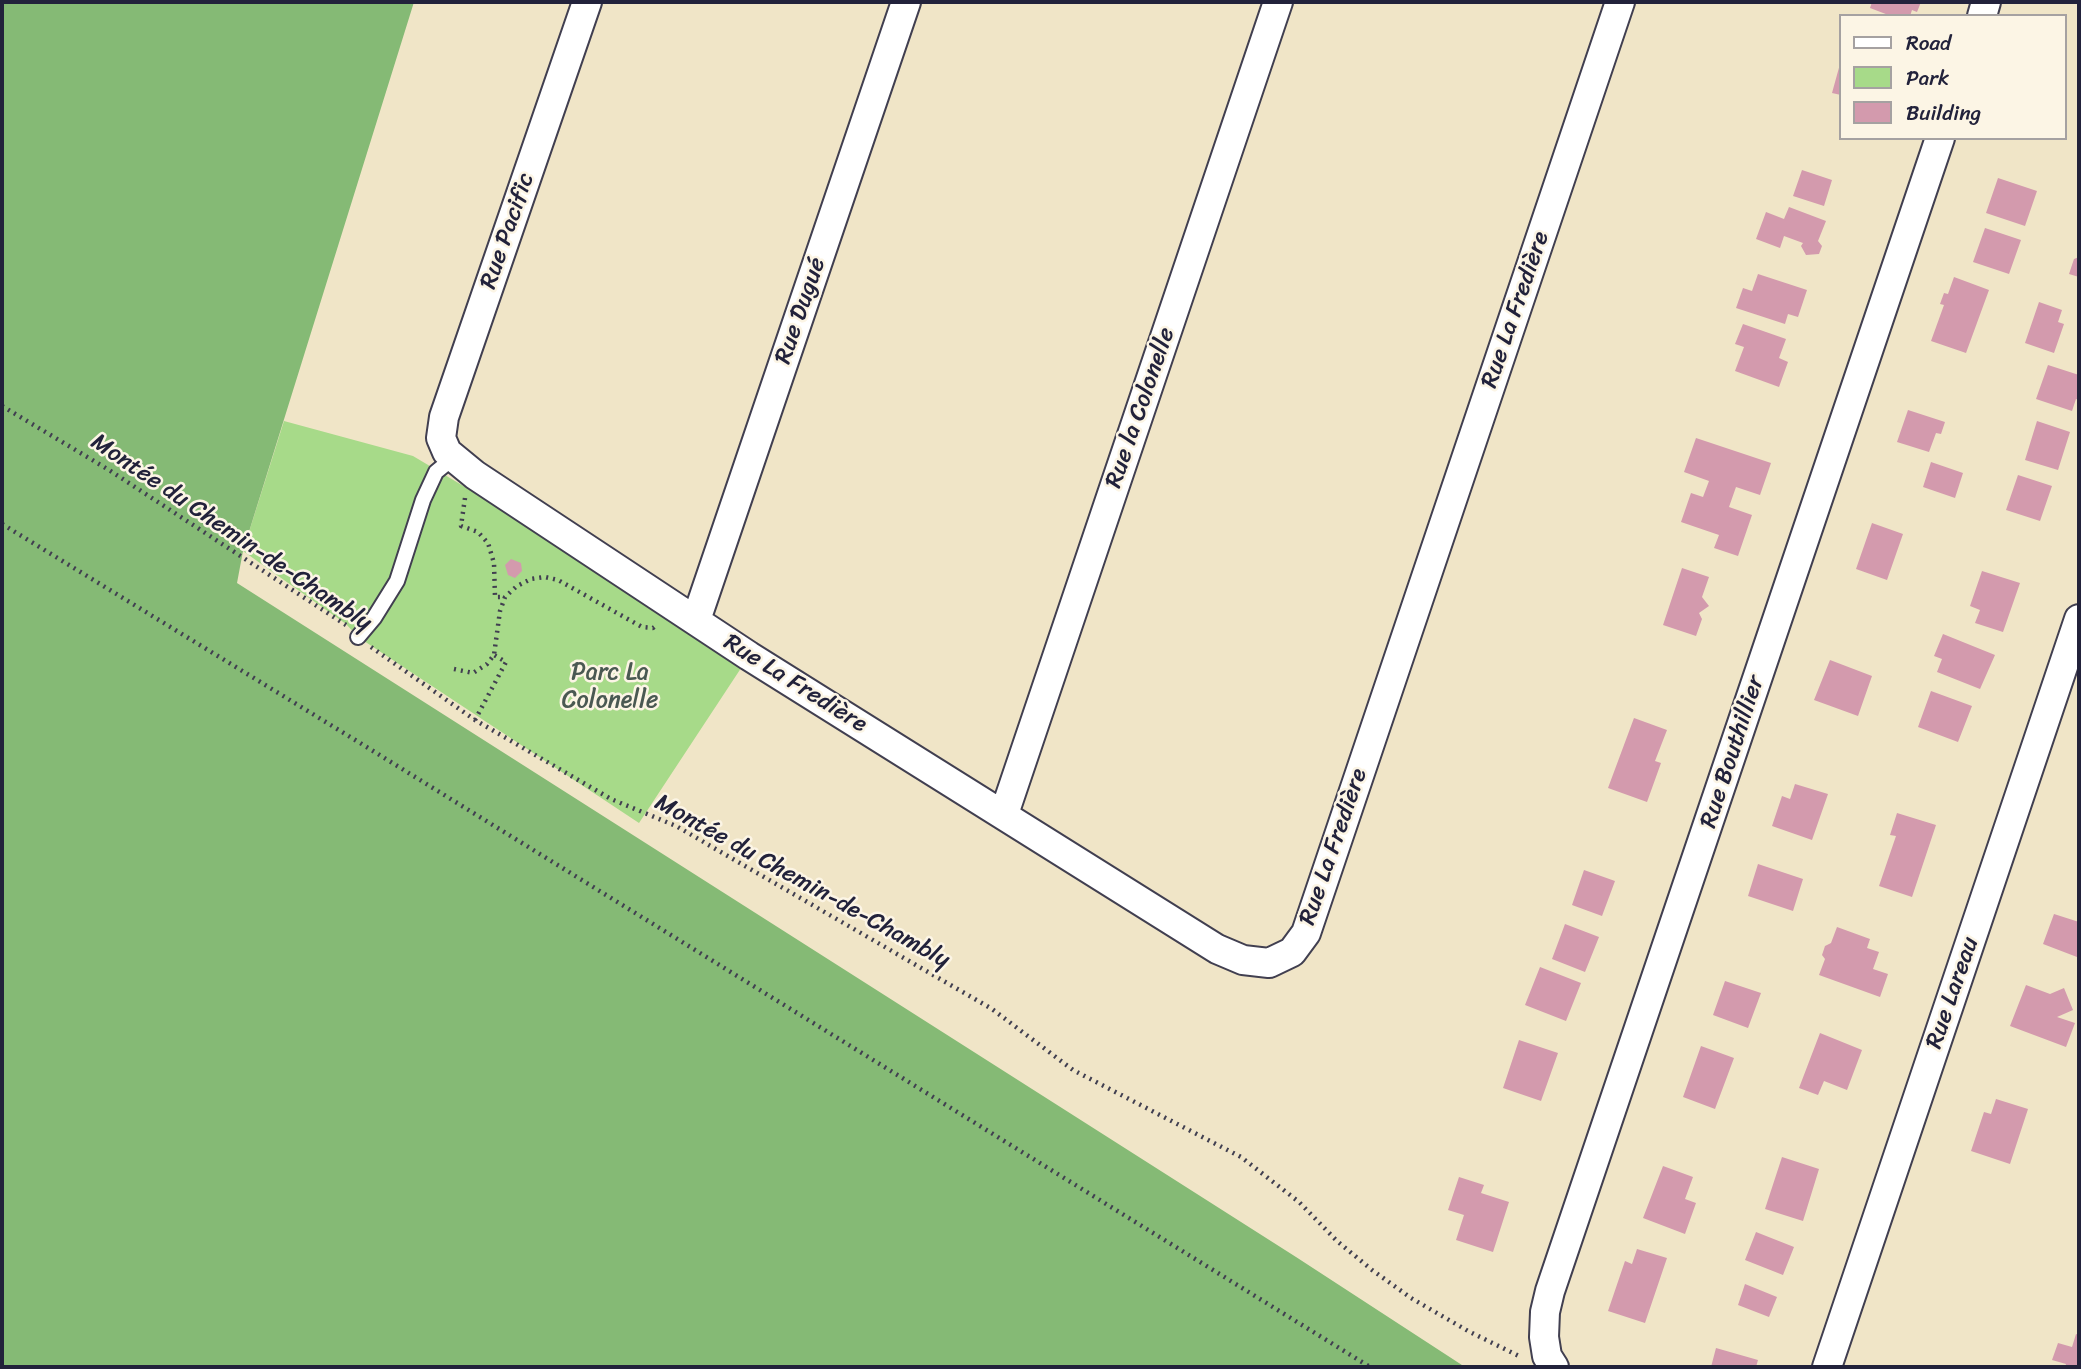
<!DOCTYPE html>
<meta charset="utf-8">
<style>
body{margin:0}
#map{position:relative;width:2081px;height:1369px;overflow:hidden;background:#f0e5c7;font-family:Sriracha,sans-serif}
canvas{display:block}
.frame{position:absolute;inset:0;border:4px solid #22223b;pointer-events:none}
.legend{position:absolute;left:1839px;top:14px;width:228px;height:126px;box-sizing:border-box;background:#fcf5e5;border:2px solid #a5a1a1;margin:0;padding:9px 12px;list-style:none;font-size:21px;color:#22223b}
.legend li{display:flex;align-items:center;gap:14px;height:35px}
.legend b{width:35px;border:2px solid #a5a1a1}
</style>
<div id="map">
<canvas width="2081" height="1369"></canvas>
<div class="frame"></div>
<ul class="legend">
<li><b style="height:9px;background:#fff"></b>Road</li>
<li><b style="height:19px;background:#a7da89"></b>Park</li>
<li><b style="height:19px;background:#d39aad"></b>Building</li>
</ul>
</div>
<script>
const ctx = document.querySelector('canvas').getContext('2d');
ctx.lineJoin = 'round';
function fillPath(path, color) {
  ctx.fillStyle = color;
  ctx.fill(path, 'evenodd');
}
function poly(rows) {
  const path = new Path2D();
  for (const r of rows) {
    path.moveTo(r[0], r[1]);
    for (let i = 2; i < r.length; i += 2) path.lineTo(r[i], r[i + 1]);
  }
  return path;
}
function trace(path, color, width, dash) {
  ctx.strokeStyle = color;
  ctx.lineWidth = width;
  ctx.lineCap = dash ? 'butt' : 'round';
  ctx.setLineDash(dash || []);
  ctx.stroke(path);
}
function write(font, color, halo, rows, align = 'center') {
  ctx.font = font + ' Sriracha,sans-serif';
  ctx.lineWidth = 5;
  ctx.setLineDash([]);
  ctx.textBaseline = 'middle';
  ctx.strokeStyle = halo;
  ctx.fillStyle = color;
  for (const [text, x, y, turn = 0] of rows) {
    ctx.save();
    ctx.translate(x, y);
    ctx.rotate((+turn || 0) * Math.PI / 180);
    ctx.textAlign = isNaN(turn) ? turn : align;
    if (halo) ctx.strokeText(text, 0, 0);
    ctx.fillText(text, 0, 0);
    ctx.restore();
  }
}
fillPath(poly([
 [284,421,413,456,749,656,639,823,358,637,346,624,243,551]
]), '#a7da89');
fillPath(poly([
 [2,2,414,2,243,551,237,583,1296,1257,1465,1367,2,1367]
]), '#85ba75');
fillPath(poly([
 [1872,2,1921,2,1917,12,1912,10,1910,16,1891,16,1870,8],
 [1840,64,1841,64,1841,95,1832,93],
 [1802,170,1832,180,1824,206,1793,196],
 [1998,178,2037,191,2025,226,1986,213],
 [1789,207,1826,221,1818,241,1822,246,1819,254,1806,255,1801,246,1803,243,1784,236,1780,248,1756,239,1766,212,1784,219],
 [1985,228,2021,240,2009,274,1973,262],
 [2079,257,2079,277,2069,274,2074,259],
 [1758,274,1807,290,1798,317,1788,314,1785,324,1736,308,1743,288,1752,291],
 [1954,277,1989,290,1966,353,1931,341,1944,305,1940,304,1944,293,1948,294],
 [2039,302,2062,310,2058,322,2064,324,2054,353,2025,343],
 [1743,324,1786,339,1779,358,1788,362,1779,387,1735,371,1744,347,1735,344],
 [2048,365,2079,375,2079,400,2076,399,2072,411,2036,399],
 [1908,410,1945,422,1941,434,1936,433,1929,452,1897,442],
 [2037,421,2070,432,2058,470,2025,460],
 [1696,438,1771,463,1760,495,1736,487,1729,507,1752,515,1738,556,1714,548,1719,535,1681,522,1691,493,1703,497,1709,481,1684,472],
 [1931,462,1963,473,1955,498,1923,487],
 [2018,475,2052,486,2040,521,2006,510],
 [1872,523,1903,534,1887,580,1856,569],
 [511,559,521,563,522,571,515,578,508,575,505,565],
 [1682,568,1709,577,1702,597,1709,606,1699,613,1702,619,1696,636,1663,625],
 [1982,571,2020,583,2003,632,1975,623,1980,610,1970,606],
 [1943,634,1995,655,1980,689,1937,672,1942,659,1934,656],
 [1830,660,1872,676,1858,716,1814,700],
 [1931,691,1972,706,1958,742,1918,727],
 [1634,718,1667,730,1655,761,1661,763,1647,802,1608,788],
 [1795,784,1828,794,1812,840,1772,826,1782,796,1790,799],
 [1897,813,1936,825,1912,897,1879,886,1896,836,1890,835],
 [1758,864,1803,879,1793,911,1748,896],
 [1584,870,1615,881,1602,916,1572,905],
 [2054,914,2079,922,2079,950,2077,957,2043,944],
 [1565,924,1599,937,1585,972,1552,959],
 [1837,927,1870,939,1867,948,1879,952,1873,969,1888,974,1880,997,1819,975,1825,959,1822,955,1825,946,1831,943],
 [1540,967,1581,983,1566,1021,1525,1005],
 [1725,981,1761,993,1748,1028,1713,1015],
 [2026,985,2050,994,2064,988,2073,1010,2057,1017,2075,1023,2066,1047,2010,1026],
 [1820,1033,1862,1050,1847,1090,1824,1081,1818,1095,1799,1088],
 [1519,1040,1558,1053,1541,1101,1503,1088],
 [1701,1046,1734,1058,1715,1109,1683,1097],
 [1996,1099,2028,1109,2010,1164,1971,1151,1984,1112,1991,1114],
 [1782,1157,1819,1169,1803,1221,1765,1209],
 [1663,1166,1693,1177,1685,1199,1696,1203,1685,1234,1643,1218],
 [1459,1177,1484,1185,1481,1193,1509,1202,1493,1252,1456,1240,1464,1215,1448,1210],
 [1756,1232,1794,1247,1783,1275,1745,1260],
 [1637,1249,1667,1258,1645,1323,1608,1311,1625,1261,1632,1264],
 [1745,1284,1777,1297,1769,1317,1738,1305],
 [2076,1334,2079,1335,2079,1367,2065,1367,2066,1364,2052,1360,2058,1343,2072,1347],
 [1716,1348,1758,1360,1756,1367,1711,1367]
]), '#d39aad');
const service = poly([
 [358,637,374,618,397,581,423,500,436,472,453,458]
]);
const minor = poly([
 [587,2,444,417,441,438,447,452,475,475,749,656,1217,949,1243,960,1269,963,1292,952,1306,933,1620,2],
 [1982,16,1986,2],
 [696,620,906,2],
 [1004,814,1278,2],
 [1554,1367,1547,1356,1544,1337,1545,1312,1550,1291,1940,138],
 [1827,1367,2079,619]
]);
trace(service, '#413f50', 18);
trace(minor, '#413f50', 32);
trace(poly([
 [2,406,109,470,346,625],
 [465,498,461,526,478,532,488,543,494,563,495,597,505,597],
 [2,524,365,746,1370,1367],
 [371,647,475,720,611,799,676,826,992,1009,1073,1070,1241,1157,1299,1202,1337,1241,1372,1270,1411,1298,1468,1331,1521,1357],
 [454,669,473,673,487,664,494,655,500,611,505,597,517,586,531,579,545,577,558,580,642,627,653,628,657,625],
 [475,720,506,662,494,655]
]), '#413f50', 4.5, [2, 5]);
trace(service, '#fff', 14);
trace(minor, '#fff', 28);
write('24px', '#22223b', '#fcf5e5', [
 ["Rue Pacific",508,231,-71],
 ["Rue La Fredière",1516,310,-71],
 ["Rue Dugué",801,311,-71],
 ["Rue la Colonelle",1141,408,-71],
 ["Montée du Chemin-de-Chambly",231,533,34],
 ["Rue La Fredière",795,684,32],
 ["Rue Bouthillier",1733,752,-72],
 ["Rue La Fredière",1334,847,-71],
 ["Montée du Chemin-de-Chambly",802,882,29],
 ["Rue Lareau",1953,993,-71]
]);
write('24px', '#4a5952', '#fcf5e5', [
 ["Parc La",610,673],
 ["Colonelle",610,701]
]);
</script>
